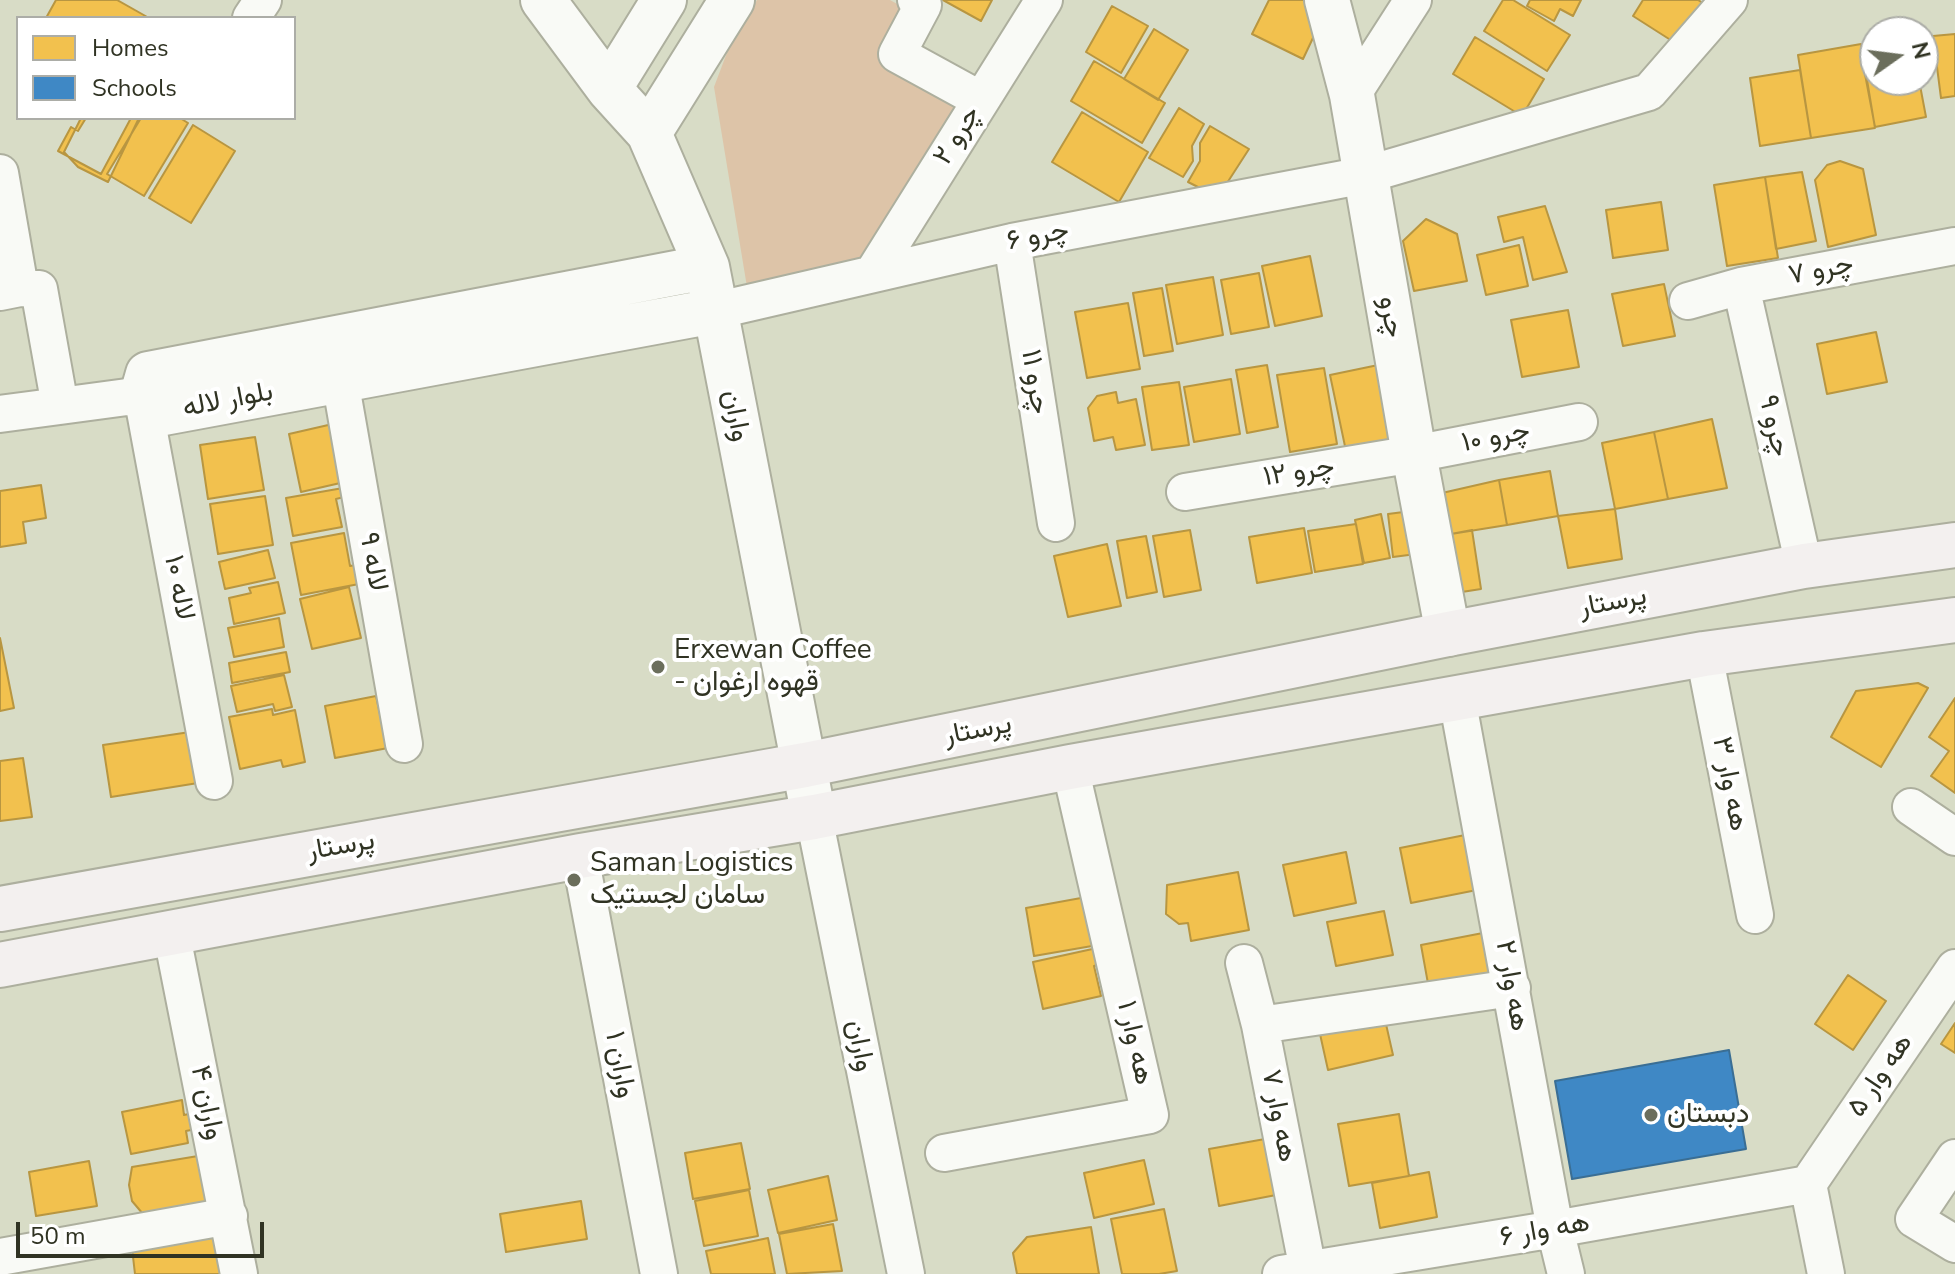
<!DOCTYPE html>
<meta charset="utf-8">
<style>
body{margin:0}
#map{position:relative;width:1955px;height:1274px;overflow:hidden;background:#d8dcc6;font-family:"Nunito Sans",sans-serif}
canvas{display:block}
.legend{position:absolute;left:16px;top:16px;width:280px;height:104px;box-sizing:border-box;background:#fff;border:2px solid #acada7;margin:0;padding:10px 14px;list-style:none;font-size:24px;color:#303323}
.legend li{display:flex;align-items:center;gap:16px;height:40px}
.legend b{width:40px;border:2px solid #acada7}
.north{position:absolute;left:1859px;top:16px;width:80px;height:80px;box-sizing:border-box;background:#fff;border:2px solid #acada7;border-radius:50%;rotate:76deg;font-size:22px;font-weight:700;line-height:32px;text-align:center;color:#303323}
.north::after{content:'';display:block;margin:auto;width:28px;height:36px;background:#6b6e5c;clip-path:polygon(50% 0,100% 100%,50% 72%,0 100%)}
.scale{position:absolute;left:16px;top:1222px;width:248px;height:36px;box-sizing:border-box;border:4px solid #303323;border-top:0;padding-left:10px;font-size:24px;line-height:28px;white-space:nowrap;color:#303323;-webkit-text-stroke:6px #fff;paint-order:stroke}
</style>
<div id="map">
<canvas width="1955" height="1274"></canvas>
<ul class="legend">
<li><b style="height:22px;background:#f2c14e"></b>Homes</li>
<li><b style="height:22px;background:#3f88c5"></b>Schools</li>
</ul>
<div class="north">N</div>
<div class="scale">50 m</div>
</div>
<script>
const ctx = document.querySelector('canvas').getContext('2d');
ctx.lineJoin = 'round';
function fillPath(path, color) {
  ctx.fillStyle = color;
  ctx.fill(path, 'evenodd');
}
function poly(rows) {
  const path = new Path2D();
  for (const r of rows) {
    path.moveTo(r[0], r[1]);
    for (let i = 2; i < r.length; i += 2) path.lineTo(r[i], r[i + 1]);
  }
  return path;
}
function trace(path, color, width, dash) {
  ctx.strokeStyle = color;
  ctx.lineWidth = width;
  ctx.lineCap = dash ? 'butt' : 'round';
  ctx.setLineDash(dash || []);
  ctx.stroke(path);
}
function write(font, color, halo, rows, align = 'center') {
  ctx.font = font + ' "Nunito Sans",Vazirmatn,sans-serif';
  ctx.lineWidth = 8;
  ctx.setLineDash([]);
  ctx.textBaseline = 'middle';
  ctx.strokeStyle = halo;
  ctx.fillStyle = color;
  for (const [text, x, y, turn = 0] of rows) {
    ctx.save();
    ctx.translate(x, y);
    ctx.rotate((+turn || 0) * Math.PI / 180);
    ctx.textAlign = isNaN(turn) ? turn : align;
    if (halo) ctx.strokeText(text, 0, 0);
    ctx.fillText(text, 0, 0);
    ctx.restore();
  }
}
fillPath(poly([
 [757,0,890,0,908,10,884,63,959,101,865,260,747,287,714,87,728,50]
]), '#ddc4a8');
const homes = poly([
 [56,0,117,0,149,18,46,18,56,0],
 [943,0,992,0,981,21,943,0],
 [1269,0,1315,0,1321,21,1303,59,1252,34,1269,0],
 [1503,0,1513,0,1570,35,1547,71,1484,31,1503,0],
 [1530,0,1581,0,1573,16,1560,9,1554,21,1527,6,1530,0],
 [1643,0,1698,0,1706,5,1680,46,1633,16,1643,0],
 [1112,6,1148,26,1121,73,1086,52,1112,6],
 [1154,29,1188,50,1158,100,1124,79,1154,29],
 [1955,34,1955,96,1941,98,1933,36,1955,34],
 [1475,37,1544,79,1522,116,1453,74,1475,37],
 [1861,44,1875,128,1811,138,1798,55,1861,44],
 [1875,50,1875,80,1919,80,1926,117,1875,127,1861,53,1875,50],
 [1094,61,1165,103,1142,143,1071,101,1094,61],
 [1800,70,1811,138,1760,146,1750,78,1800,70],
 [1179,108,1204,124,1192,146,1193,161,1183,177,1149,158,1179,108],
 [1082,112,1148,152,1119,202,1052,162,1082,112],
 [81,118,139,118,108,182,78,167,64,152,81,118],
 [86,118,131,118,101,174,58,151,71,127,78,131,86,118],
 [141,118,180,118,188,123,144,196,107,174,141,118],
 [193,125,235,151,191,223,149,198,193,125],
 [1210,126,1249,149,1218,197,1188,182,1200,161,1200,143,1210,126],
 [1840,161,1863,169,1876,235,1828,247,1815,180,1827,165,1840,161],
 [1802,172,1816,241,1776,249,1765,177,1802,172],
 [1765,177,1778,258,1727,266,1714,185,1765,177],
 [1661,202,1668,250,1613,258,1606,210,1661,202],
 [1545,206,1567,272,1533,280,1523,237,1504,242,1498,217,1545,206],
 [1426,219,1457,234,1467,281,1414,291,1403,241,1426,219],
 [1519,245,1528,286,1486,295,1477,255,1519,245],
 [1310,256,1322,316,1275,326,1262,266,1310,256],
 [1259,273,1269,327,1231,334,1221,280,1259,273],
 [1213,277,1223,335,1177,344,1166,285,1213,277],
 [1664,284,1675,336,1623,346,1612,294,1664,284],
 [1162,288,1173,351,1144,356,1133,293,1162,288],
 [1128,303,1140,369,1087,378,1075,312,1128,303],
 [1568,310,1579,367,1522,377,1511,320,1568,310],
 [1876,332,1887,382,1827,394,1817,344,1876,332],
 [1383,364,1405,439,1346,451,1330,375,1383,364],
 [1267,365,1278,427,1247,433,1236,370,1267,365],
 [1324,368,1337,444,1290,452,1277,375,1324,368],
 [1231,379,1240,434,1194,442,1184,387,1231,379],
 [1179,382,1189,445,1152,450,1142,387,1179,382],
 [1116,392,1118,403,1136,399,1145,445,1116,450,1113,437,1094,441,1088,408,1097,396,1116,392],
 [1712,419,1727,488,1668,499,1654,432,1712,419],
 [337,423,349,481,301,492,289,434,337,423],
 [1654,432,1668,499,1615,509,1602,443,1654,432],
 [255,437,264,490,208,499,200,445,255,437],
 [1550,471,1558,516,1507,525,1499,480,1550,471],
 [1499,480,1507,525,1451,534,1442,493,1499,480],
 [41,485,46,518,23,522,26,543,0,547,0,491,41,485],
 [343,488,344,497,336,499,342,527,293,536,286,498,343,488],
 [265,496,273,545,218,554,210,504,265,496],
 [1615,509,1622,559,1568,568,1558,516,1615,509],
 [1419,510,1424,553,1393,557,1388,514,1419,510],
 [1381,514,1390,558,1364,563,1355,520,1381,514],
 [1356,524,1363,564,1315,572,1308,531,1356,524],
 [1304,528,1312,573,1257,583,1249,537,1304,528],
 [1190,530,1201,590,1164,597,1153,536,1190,530],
 [1472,530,1481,589,1449,594,1451,534,1472,530],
 [344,533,350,566,356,565,359,584,301,595,291,543,344,533],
 [1146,536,1157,592,1127,598,1117,541,1146,536],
 [1107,544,1121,606,1068,617,1054,556,1107,544],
 [268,550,275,578,225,589,219,562,268,550],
 [278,582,285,613,234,624,229,598,251,593,249,588,278,582],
 [349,587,361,638,312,649,300,599,349,587],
 [279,618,284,647,234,657,228,628,279,618],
 [0,638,14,708,0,711,0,638],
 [286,652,290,672,232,683,229,663,286,652],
 [284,675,292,707,275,711,273,704,237,712,231,686,284,675],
 [1918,683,1928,688,1881,767,1831,737,1856,691,1918,683],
 [376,696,380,714,387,712,388,748,335,758,325,706,376,696],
 [1955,698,1955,793,1931,776,1949,751,1929,737,1955,698],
 [272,709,273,715,295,710,305,762,283,767,281,760,240,769,229,717,272,709],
 [190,732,198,783,111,797,103,745,190,732],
 [23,758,32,817,0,821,0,761,23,758],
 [1470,834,1487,888,1411,903,1400,848,1470,834],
 [1346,852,1356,903,1294,916,1283,865,1346,852],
 [1238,872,1249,930,1191,941,1188,923,1179,924,1166,914,1167,885,1238,872],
 [1092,896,1086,913,1092,946,1034,956,1026,908,1092,896],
 [1384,911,1393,955,1336,966,1327,922,1384,911],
 [1488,932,1497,975,1429,989,1421,945,1488,932],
 [1097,948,1100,964,1094,966,1101,996,1043,1009,1033,962,1097,948],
 [1848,975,1886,1001,1853,1050,1815,1024,1848,975],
 [1383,1011,1393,1055,1328,1070,1318,1025,1383,1011],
 [1955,1023,1955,1053,1941,1044,1955,1023],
 [182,1100,184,1115,193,1113,196,1129,186,1131,188,1143,131,1154,122,1112,182,1100],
 [1399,1114,1409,1176,1349,1186,1338,1124,1399,1114],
 [1265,1139,1276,1195,1219,1206,1209,1149,1265,1139],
 [741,1143,750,1189,693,1199,685,1153,741,1143],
 [210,1154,217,1202,143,1214,132,1201,129,1185,132,1167,210,1154],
 [1144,1160,1154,1204,1094,1218,1084,1173,1144,1160],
 [89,1161,97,1206,36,1216,29,1172,89,1161],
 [1429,1172,1437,1217,1380,1228,1372,1183,1429,1172],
 [828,1176,837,1220,778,1233,768,1190,828,1176],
 [749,1190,758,1236,704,1246,695,1201,749,1190],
 [581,1201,587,1239,506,1252,500,1214,581,1201],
 [1164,1209,1177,1271,1159,1274,1122,1274,1111,1219,1164,1209],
 [833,1224,842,1271,787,1274,779,1234,833,1224],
 [1091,1227,1099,1274,1017,1274,1013,1253,1027,1237,1091,1227],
 [219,1237,224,1274,135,1274,132,1248,219,1237],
 [768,1238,775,1274,711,1274,706,1251,768,1238]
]);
fillPath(homes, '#f2c14e');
trace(homes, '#b89641', 2);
const schools = poly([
 [1729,1050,1746,1149,1572,1179,1555,1081,1729,1050]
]);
fillPath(schools, '#3f88c5');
trace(schools, '#3a6e94', 2);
const minor = poly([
 [916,0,923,5,897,54,981,100],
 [251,18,263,0],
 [1352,95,1413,0],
 [0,173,20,288],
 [1012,242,1056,523],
 [873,273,1044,0],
 [1741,286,1804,566],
 [0,292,20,288,39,289,60,406,0,414],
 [1688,301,1741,286,1955,246],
 [714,311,1012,242,1365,175,1649,92,1729,0],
 [340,380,404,744],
 [60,406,142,395,214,781],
 [1185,492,1414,454,1579,422],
 [1704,654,1755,915],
 [1457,698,1555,1229,1566,1274],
 [1911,807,1955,837],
 [814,817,906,1274],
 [580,856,659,1274],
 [171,931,239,1274],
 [1244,963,1260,1025,1308,1270],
 [1260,1025,1512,988],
 [944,1153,1150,1115,1070,767],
 [1955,1158,1914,1219,1955,1244],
 [1808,1184,1955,968],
 [1808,1184,1826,1274],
 [0,1257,229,1216],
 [1281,1274,1555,1229,1808,1184]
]);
const tertiary = poly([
 [543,0,609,89,649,133,707,267,814,817],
 [1327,0,1352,95,1414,454,1448,634],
 [609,89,664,0],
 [649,133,732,0],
 [707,267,148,374,142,395,158,414,714,311]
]);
const secondary = poly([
 [0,909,805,765,1448,634,1804,566,1955,545],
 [0,965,580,856,814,817,1070,767,1704,654,1955,620]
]);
trace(minor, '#adaf9e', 40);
trace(tertiary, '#adaf9e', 48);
trace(secondary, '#adaf9e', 48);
trace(minor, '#f9faf6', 36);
trace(tertiary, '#f9faf6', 44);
trace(secondary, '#f3f0ef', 44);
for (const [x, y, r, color] of [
 [658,667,8,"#6b6e5c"],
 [574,880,8,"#6b6e5c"],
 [1651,1115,8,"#6b6e5c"]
]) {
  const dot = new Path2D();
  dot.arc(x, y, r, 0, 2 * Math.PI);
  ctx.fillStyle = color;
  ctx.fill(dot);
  trace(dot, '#fff', 3);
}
write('28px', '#303323', '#fff', [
 ["چرو ۲",958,136,-58],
 ["چرو ۶",1038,237,-11],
 ["چرو ۷",1821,271,-11],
 ["چرو",1390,317,80],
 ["چرو ۱۱",1034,382,81],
 ["بلوار لاله",228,401,-11],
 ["واران",735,416,79],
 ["چرو ۹",1773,426,77],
 ["چرو ۱۰",1496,438,-11],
 ["چرو ۱۲",1299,473,-9],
 ["لاله ۹",372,562,80],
 ["لاله ۱۰",178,588,79],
 ["پرستار",1613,603,-11],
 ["پرستار",978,731,-11],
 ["هه وار ۳",1729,784,79],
 ["پرستار",341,847,-10],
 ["هه وار ۲",1511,986,80],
 ["هه وار ۱",1134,1043,77],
 ["واران",859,1046,79],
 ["واران ۱",619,1065,79],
 ["هه وار ۵",1881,1076,-56],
 ["واران ۴",206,1103,78],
 ["هه وار ۷",1278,1116,79],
 ["هه وار ۶",1545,1231,-10]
]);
write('28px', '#303323', '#fff', [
 ["Erxewan Coffee",674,651],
 ["- قهوه ارغوان",674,683],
 ["Saman Logistics",590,864],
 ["سامان لجستیک",590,896],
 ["دبستان",1667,1115]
], 'left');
</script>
